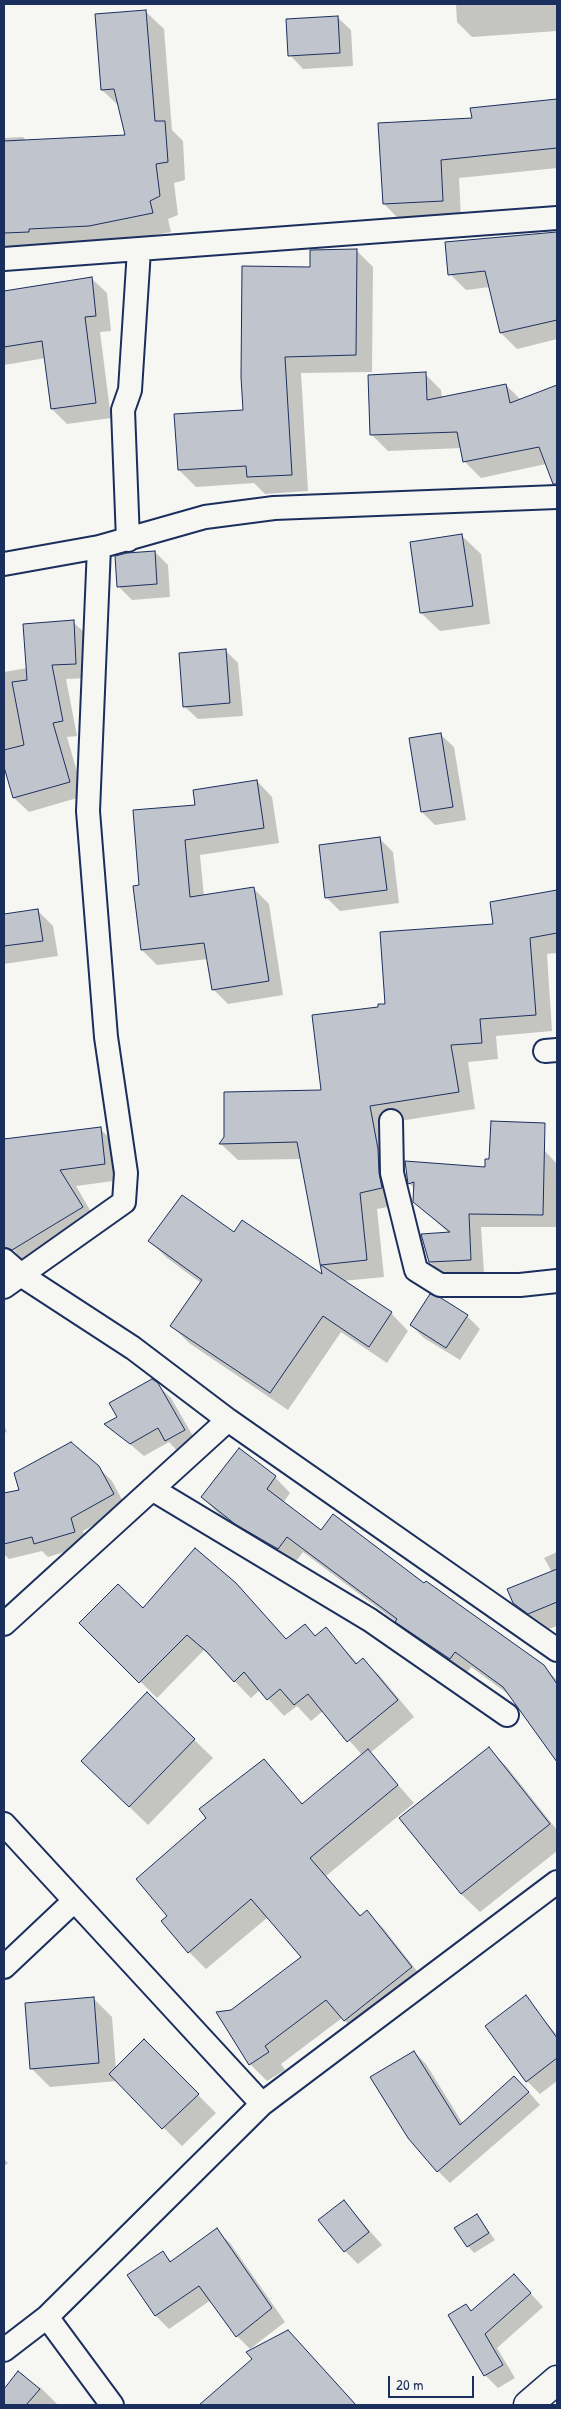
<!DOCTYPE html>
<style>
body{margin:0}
#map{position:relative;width:561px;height:2409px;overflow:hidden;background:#f6f6f2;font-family:"Patrick Hand",sans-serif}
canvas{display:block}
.frame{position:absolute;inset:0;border:5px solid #1b2f5e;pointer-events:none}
.scale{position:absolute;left:388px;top:2376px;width:86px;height:22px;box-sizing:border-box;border:2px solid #1b2f5e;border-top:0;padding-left:6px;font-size:15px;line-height:18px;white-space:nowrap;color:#1b2f5e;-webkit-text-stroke:4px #f6f6f2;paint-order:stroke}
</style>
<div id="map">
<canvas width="561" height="2409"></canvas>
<div class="frame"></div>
<div class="scale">20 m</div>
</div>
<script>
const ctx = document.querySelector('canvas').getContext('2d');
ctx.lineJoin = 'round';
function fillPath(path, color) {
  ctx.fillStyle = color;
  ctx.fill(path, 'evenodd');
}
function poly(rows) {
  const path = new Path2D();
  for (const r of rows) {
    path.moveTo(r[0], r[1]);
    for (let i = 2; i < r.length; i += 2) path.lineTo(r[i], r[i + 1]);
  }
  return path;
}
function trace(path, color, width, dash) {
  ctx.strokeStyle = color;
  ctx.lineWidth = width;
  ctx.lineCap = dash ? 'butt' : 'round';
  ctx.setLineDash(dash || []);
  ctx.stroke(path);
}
fillPath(poly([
 [456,4,557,4,557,31,472,37,457,22],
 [145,11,164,29,172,130,183,141,185,180,174,183,178,215,168,219,171,232,108,244,4,252,4,138,23,137,27,141,127,136,120,107,102,90],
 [337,17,351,30,353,66,303,69,290,55],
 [557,100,557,168,459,178,461,219,402,222,384,204,473,120,472,109],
 [557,233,557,339,517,349,501,333,490,287,466,290,450,274,447,243],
 [356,250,373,267,372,372,301,373,308,491,265,494,254,483,196,487,179,470,244,411,311,268],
 [91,278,107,293,111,331,100,332,111,418,67,424,52,409,46,358,4,365,4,292],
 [425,374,441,390,442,398,506,385,521,400,557,387,557,475,546,464,481,478,465,462,462,448,388,451,372,435],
 [462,536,481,554,490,624,440,631,421,613],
 [155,552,168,565,170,597,132,600,118,586],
 [73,622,88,636,90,678,66,679,77,736,67,737,84,796,29,812,14,798,4,763,4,672,27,668],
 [225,650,238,663,243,716,198,719,184,706],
 [440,734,454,747,466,820,435,825,422,812],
 [257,781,272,797,279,843,200,855,204,897,254,889,269,904,283,995,228,1004,213,989,208,959,157,965,142,950,196,806],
 [380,839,393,852,399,903,340,911,327,898,321,846],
 [557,891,557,953,547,954,552,1031,496,1036,498,1059,468,1062,475,1109,387,1123,399,1205,377,1209,384,1277,343,1281,391,1313,408,1331,387,1363,341,1332,288,1410,189,1343,172,1326,201,1283,167,1258,150,1241,234,1234,324,1276,301,1159,238,1160,221,1144,323,1091,379,1008,386,1005,495,925,491,903],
 [38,911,53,926,58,956,4,964,4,916],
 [100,1129,117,1145,121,1180,76,1186,98,1224,26,1264,4,1239,4,1136,7,1140],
 [544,1150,557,1164,556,1227,481,1227,484,1273,442,1274,429,1261,422,1235,450,1234,414,1202,415,1189,409,1183,406,1163,486,1168],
 [467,1316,480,1329,460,1360,424,1338,411,1325],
 [157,1384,171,1398,197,1443,179,1453,169,1442,144,1456,106,1424,119,1417],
 [4,1425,7,1432,4,1433],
 [239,1450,275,1477,290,1493,283,1503,321,1532,425,1585,542,1665,557,1680,557,1756,511,1696,471,1667,466,1674,412,1637,398,1623,303,1552,294,1564,252,1539,218,1513,202,1497],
 [98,1467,112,1481,126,1507,83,1531,87,1545,48,1557,42,1551,9,1559,4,1554,4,1494],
 [557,1552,557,1626,546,1630,531,1620,514,1602,552,1572,544,1558],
 [143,1610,287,1640,305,1626,316,1637,326,1629,358,1664,363,1660,380,1676,414,1717,370,1753,414,1803,326,1876,361,1916,367,1912,384,1929,428,1985,362,2038,342,2018,281,2064,285,2070,267,2081,250,2064,231,2011,302,1957,268,1917,206,1969,189,1952,169,1916,208,1818,264,1760,303,1805,363,1756,323,1711,311,1721,297,1706,284,1716,260,1690,251,1698,204,1650,157,1698,81,1623],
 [147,1694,213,1758,148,1825,101,1779],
 [489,1749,507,1767,557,1830,557,1851,480,1912,461,1894],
 [525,1997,557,2035,557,2081,540,2094,527,2081],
 [93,1998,112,2017,116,2069,144,2041,216,2113,182,2146,117,2081,50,2087,31,2068],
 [414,2052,426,2064,463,2124,526,2089,540,2105,450,2183,438,2171],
 [4,2159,8,2163,4,2166],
 [344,2201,382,2245,358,2264,345,2251],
 [477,2215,495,2240,474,2253,468,2246],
 [216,2230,230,2243,285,2322,250,2349,237,2336,211,2300,169,2329,156,2316,129,2275,162,2252,172,2262],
 [514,2275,543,2307,497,2348,515,2378,498,2388,485,2375,466,2305,472,2311],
 [306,2350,356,2405,216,2405,209,2398],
 [19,2373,38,2389,40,2387,58,2405,4,2405,4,2390]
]), '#0003');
const building = poly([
 [146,10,155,121,165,121,168,162,156,164,160,196,150,201,153,213,89,226,29,229,29,232,4,233,4,141,125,135,114,89,101,90,95,14,146,10],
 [338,16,340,53,288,56,286,19,338,16],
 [557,99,557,148,441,160,443,201,383,204,378,123,472,118,470,108,557,99],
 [557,232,557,320,500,333,485,271,448,275,445,242,557,232],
 [357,249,356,355,285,357,292,475,247,477,246,466,178,470,174,414,243,410,241,377,242,266,310,267,310,250,357,249],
 [92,277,96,316,85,317,96,403,51,409,42,341,4,347,4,291,92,277],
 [426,372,427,400,506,384,510,403,557,385,557,484,553,484,539,447,463,462,457,432,370,435,368,375,426,372],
 [462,534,473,606,420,613,410,542,462,534],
 [155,551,157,584,117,587,115,556,127,553,155,551],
 [74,620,76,664,52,665,63,721,53,723,70,782,13,798,4,767,4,750,24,745,12,682,27,680,23,624,74,620],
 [226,649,230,703,183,707,179,653,226,649],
 [441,733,453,807,421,812,409,738,441,733],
 [257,780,264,828,185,840,190,897,254,887,269,981,212,990,204,943,141,950,133,886,139,885,133,810,195,805,193,790,257,780],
 [380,837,387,890,325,898,319,845,380,837],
 [557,890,557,933,530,938,536,1015,480,1019,482,1043,451,1045,459,1092,370,1106,378,1149,379,1173,382,1188,360,1193,367,1260,321,1265,392,1312,369,1347,323,1316,270,1393,170,1326,202,1280,148,1241,182,1195,234,1232,242,1220,322,1274,297,1142,219,1144,224,1137,224,1092,321,1090,312,1015,378,1007,378,1004,385,1004,380,932,493,924,490,902,557,890],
 [38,909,43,941,4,946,4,914,38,909],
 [491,1121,545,1123,543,1215,469,1214,471,1260,429,1262,421,1234,450,1232,413,1202,414,1182,408,1184,405,1161,485,1167,485,1159,489,1159,491,1121],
 [101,1127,105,1164,60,1170,83,1207,12,1250,4,1247,4,1139,101,1127],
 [430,1294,441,1298,468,1315,446,1348,410,1325,430,1294],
 [152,1379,158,1383,185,1430,165,1441,158,1428,130,1444,104,1424,117,1417,109,1403,152,1379],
 [71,1442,99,1466,114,1494,71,1518,75,1532,34,1544,32,1537,4,1544,4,1493,19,1490,14,1473,71,1442],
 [239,1448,276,1476,267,1489,321,1530,333,1514,424,1583,426,1581,544,1665,557,1684,557,1762,503,1687,455,1652,450,1659,395,1622,397,1619,287,1537,278,1549,235,1524,201,1497,239,1448],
 [195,1548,236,1583,286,1639,305,1624,315,1636,326,1627,356,1664,363,1658,398,1700,347,1742,308,1694,294,1705,280,1689,267,1700,244,1672,234,1682,207,1652,187,1635,139,1683,79,1623,118,1584,143,1608,195,1548],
 [557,1569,557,1602,528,1614,513,1603,507,1589,557,1569],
 [147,1692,195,1739,129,1807,81,1761,147,1692],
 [489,1747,550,1824,461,1894,399,1818,489,1747],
 [368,1749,398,1785,310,1858,360,1916,367,1910,412,1967,344,2021,326,2000,265,2046,269,2052,249,2065,216,2012,231,2010,301,1957,251,1899,188,1953,161,1921,167,1916,136,1879,206,1818,199,1809,264,1759,302,1804,368,1749],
 [526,1995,557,2038,557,2058,526,2082,485,2026,526,1995],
 [94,1997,99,2063,30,2069,25,2003,94,1997],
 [144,2039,199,2094,162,2129,109,2074,144,2039],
 [414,2051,460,2125,514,2076,529,2092,437,2172,408,2138,370,2077,414,2051],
 [344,2200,369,2232,344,2252,318,2220,344,2200],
 [477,2214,489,2233,467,2247,454,2228,477,2214],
 [217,2228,272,2308,236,2337,199,2286,155,2316,127,2275,163,2251,170,2262,217,2228],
 [514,2274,531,2293,485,2334,503,2365,484,2376,448,2315,466,2304,471,2311,514,2274],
 [288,2330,356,2405,199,2405,252,2359,246,2352,288,2330],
 [18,2371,40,2389,26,2405,4,2405,4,2389,18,2371]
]);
fillPath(building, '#c0c4cd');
trace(building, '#1b2f5e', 1);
const street = poly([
 [4,259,557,218],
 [128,540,123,410,130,390,139,250],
 [4,564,99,547,205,517,274,508,557,497],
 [545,1051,557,1050],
 [391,1121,392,1173,416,1270,440,1285,520,1285,557,1281],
 [4,1260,21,1275,133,1348,228,1420,557,1650],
 [4,1287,124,1202,126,1173,106,1037,88,811,99,547],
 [152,1489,370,1620,507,1715],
 [4,1624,228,1420],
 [4,1824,262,2104],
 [4,1967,74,1901],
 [4,2350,47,2317],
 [112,2405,47,2317,262,2104,557,1882]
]);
const secondary = poly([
 [528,2405,557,2380]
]);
trace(street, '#1b2f5e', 26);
trace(secondary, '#1b2f5e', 31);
trace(street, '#f6f6f2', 22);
trace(secondary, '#f6f6f2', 28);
</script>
